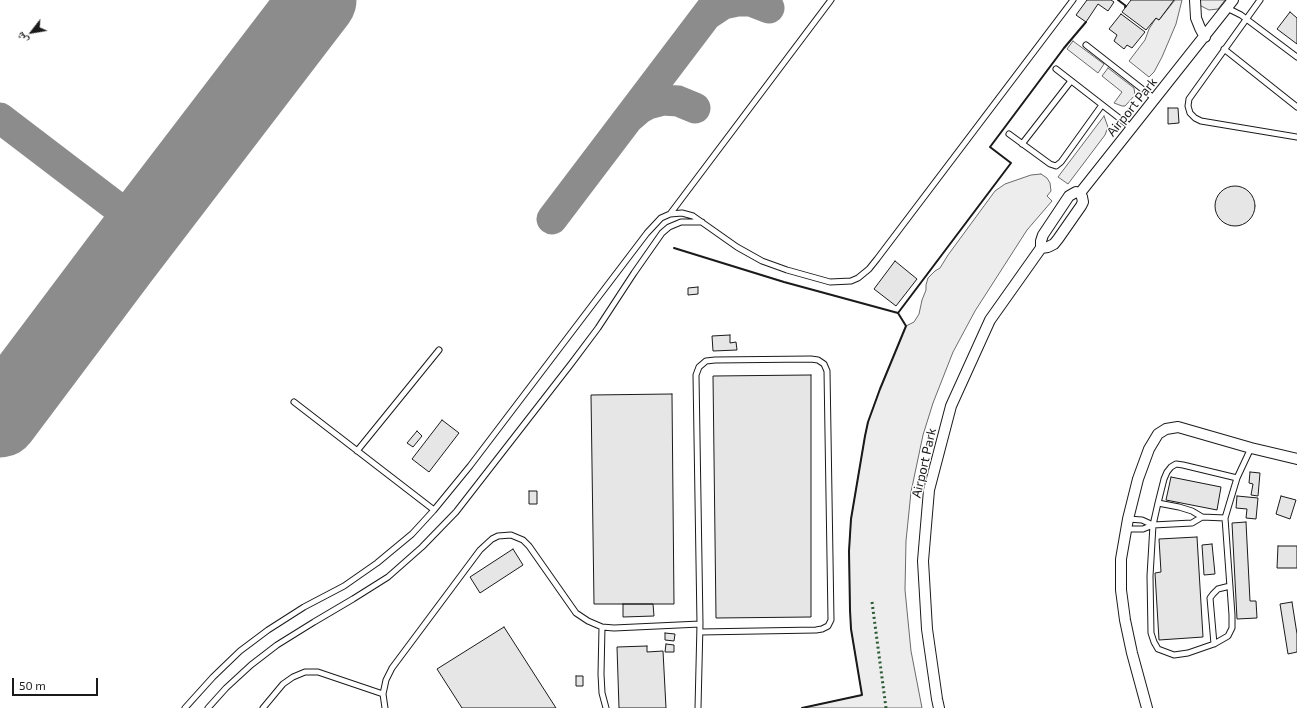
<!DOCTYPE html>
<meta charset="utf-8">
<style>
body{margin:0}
#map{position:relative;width:1297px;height:708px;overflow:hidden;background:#fff;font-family:"Exo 2","Noto Naskh Arabic",sans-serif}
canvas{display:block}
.north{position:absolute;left:12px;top:12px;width:40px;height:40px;-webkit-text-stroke:3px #fff;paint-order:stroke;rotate:239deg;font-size:11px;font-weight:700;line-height:16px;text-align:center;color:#1a1a1a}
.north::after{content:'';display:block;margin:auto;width:14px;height:18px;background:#1a1a1a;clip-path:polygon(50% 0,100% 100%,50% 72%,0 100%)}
.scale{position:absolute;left:12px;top:678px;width:86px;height:18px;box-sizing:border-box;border:2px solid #1a1a1a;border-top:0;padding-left:5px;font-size:12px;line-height:14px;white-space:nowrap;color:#1a1a1a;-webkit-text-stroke:3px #fff;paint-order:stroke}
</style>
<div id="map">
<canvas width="1297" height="708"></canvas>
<div class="north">ش</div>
<div class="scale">50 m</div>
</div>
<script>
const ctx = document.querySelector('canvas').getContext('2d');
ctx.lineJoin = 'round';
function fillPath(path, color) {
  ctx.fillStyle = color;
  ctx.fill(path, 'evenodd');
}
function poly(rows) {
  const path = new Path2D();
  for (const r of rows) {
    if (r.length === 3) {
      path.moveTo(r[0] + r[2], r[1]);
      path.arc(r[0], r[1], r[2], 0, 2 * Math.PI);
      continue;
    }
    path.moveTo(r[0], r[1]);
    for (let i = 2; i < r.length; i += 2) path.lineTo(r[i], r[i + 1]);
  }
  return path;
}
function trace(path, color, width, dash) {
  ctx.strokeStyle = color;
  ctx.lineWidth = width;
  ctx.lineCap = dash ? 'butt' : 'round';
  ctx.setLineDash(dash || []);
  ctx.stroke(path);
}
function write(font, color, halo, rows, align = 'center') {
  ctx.font = font + ' "Exo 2",sans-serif';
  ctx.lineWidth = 3;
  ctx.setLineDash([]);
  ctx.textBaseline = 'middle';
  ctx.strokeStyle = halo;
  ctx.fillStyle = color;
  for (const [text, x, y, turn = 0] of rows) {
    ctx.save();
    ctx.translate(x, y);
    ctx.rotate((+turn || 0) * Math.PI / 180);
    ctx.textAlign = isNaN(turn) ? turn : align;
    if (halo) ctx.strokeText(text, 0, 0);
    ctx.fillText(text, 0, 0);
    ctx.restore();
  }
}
const green = poly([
 [1175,0,1182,0,1176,24,1162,57,1154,72,1149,77,1129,61,1145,40,1149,29,1156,18,1159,20,1175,0],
 [1198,0,1225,0,1218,9,1209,10,1201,6,1198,0],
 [1073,41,1104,64,1098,73,1067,49,1073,41],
 [1108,68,1134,88,1135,95,1125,106,1122,106,1114,103,1122,92,1102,76,1108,68],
 [1104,116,1108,127,1105,135,1068,184,1058,177,1104,116],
 [1041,174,1047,178,1050,183,1051,191,1047,196,1052,201,1027,230,975,311,953,352,933,403,923,435,911,492,906,541,905,590,911,651,922,708,802,708,862,695,851,629,850,610,849,551,851,519,865,436,868,422,880,389,906,326,914,322,919,314,922,300,926,290,926,285,928,278,935,271,940,268,948,255,995,191,1005,184,1031,175,1041,174]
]);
fillPath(green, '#ededed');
trace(green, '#6a6a6a', 1);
trace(poly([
 [708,14,723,4,737,1,751,1,769,8],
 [631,116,639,109,648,104,663,100,678,101,695,108],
 [0,118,118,208,130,212,140,213,152,210,164,201],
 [118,208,126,221,128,232,127,245,120,259],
 [552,219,718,0]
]), '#8c8c8c', 31);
trace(poly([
 [0,419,120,259,318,0]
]), '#8c8c8c', 77);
const building = poly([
 [1087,0,1111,0,1114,2,1108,11,1098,4,1086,22,1076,15,1087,0],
 [1131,0,1174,0,1159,20,1156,18,1146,30,1122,12,1131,0],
 [1290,12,1297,18,1297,44,1277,29,1290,12],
 [1121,14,1145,32,1132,48,1127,45,1124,49,1114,41,1117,35,1109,29,1121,14],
 [1168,108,1178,108,1179,123,1168,124,1168,108],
 [1235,206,20],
 [895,261,917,279,896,306,874,289,895,261],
 [698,287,698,294,688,295,688,288,698,287],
 [730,335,730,343,736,342,737,350,713,351,712,336,730,335],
 [811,375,811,617,716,618,713,376,811,375],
 [672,394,674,604,594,604,591,395,672,394],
 [442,420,459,433,429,472,412,459,442,420],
 [417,431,422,436,413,447,407,443,417,431],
 [1250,472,1260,473,1258,496,1251,495,1253,484,1249,483,1250,472],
 [1171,477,1221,487,1217,510,1166,500,1171,477],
 [529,491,537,491,537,504,529,504,529,491],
 [1237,496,1258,498,1256,519,1246,518,1247,509,1236,508,1237,496],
 [1281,496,1296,500,1290,519,1276,514,1281,496],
 [1246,522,1250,601,1256,601,1257,618,1237,619,1232,523,1246,522],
 [1197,537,1203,637,1159,640,1155,573,1161,572,1159,539,1197,537],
 [1212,544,1215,574,1204,575,1202,545,1212,544],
 [1278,546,1297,546,1297,568,1277,568,1278,546],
 [513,549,523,565,480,593,470,577,513,549],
 [1292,602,1297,634,1297,652,1288,654,1280,604,1292,602],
 [623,604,653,604,654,616,623,617,623,604],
 [504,627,556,708,462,708,437,669,504,627],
 [665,633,675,634,674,641,665,640,665,633],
 [666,644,674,645,674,652,665,652,666,644],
 [647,646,647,652,663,651,666,708,619,708,617,647,647,646],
 [576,676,583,676,583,686,576,686,576,676]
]);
fillPath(building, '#e6e6e6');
trace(building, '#1a1a1a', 1);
const service = poly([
 [1260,0,1189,99,1188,106,1190,113,1195,118,1201,121,1297,137],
 [1227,8,1241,15,1297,57],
 [1086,45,1155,99],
 [1224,49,1297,107],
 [1056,69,1132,128],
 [1009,134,1050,164,1056,166,1061,162,1102,105],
 [1022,144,1071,81],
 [670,214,831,0],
 [294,402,434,510],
 [357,451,439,350],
 [1237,478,1251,448],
 [1158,503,1179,507,1192,511,1202,517,1225,518,1232,615,1232,628,1228,636,1214,644,1188,653,1174,655,1158,649,1154,642,1151,633,1150,576,1153,525,1158,503,1164,479,1167,472,1171,467,1176,464,1183,465,1237,478,1225,518],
 [1153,525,1192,523,1202,517],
 [1126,529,1143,529,1153,525,1142,520,1128,519],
 [602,627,601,674,602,693,606,708],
 [1214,644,1210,598,1213,594,1218,589,1230,586],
 [185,708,213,677,240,651,268,630,304,607,344,586,377,563,412,534,434,510,470,466,647,233,661,218,670,214,682,213,693,216,737,247,762,261,787,270,830,282,851,281,858,278,869,269,877,259,1073,0],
 [208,708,226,688,251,665,277,645,314,622,353,599,388,577,422,547,456,512,571,364,598,328,634,273,662,233,669,227,681,222,702,222],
 [263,708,283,684,293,677,305,672,318,672,383,694],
 [385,708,383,694,386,680,392,668,480,550,492,539,498,536,511,535,523,540,529,546,576,613,588,621,602,627,614,628,700,624],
 [698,708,700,624,696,375,699,367,706,361,715,360,811,359,818,360,824,364,827,371,831,620,828,626,822,629,816,630,700,632]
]);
const minor = poly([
 [1195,0,1196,18,1200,28,1205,37],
 [1080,193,1233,0],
 [1041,248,1048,247,1054,244,1058,239,1081,206,1083,202,1082,197,1080,193],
 [939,708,937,699,927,629,923,561,929,490,951,406,990,320,1041,248,1041,241,1043,235,1069,196,1076,192,1080,193],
 [1147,708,1132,653,1125,620,1121,590,1121,559,1128,519,1138,479,1149,449,1158,434,1166,429,1178,427,1251,448,1297,459]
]);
trace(service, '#1a1a1a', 7);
trace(minor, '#1a1a1a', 12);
trace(service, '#fff', 5);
trace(minor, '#fff', 10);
trace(poly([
 [872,602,886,708]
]), '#2b5a34', 3, [2, 3]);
trace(poly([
 [1118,0,1126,6,1125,7],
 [674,248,784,282,898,313,906,326,880,389,868,422,865,436,851,519,849,551,850,610,851,629,862,695,802,708],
 [898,313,1011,163,990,147,1064,48,1086,22]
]), '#1a1a1a', 2);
write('13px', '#1a1a1a', '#fff', [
 ["Airport Park",1132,107,-51],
 ["Airport Park",924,463,-77]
]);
</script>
